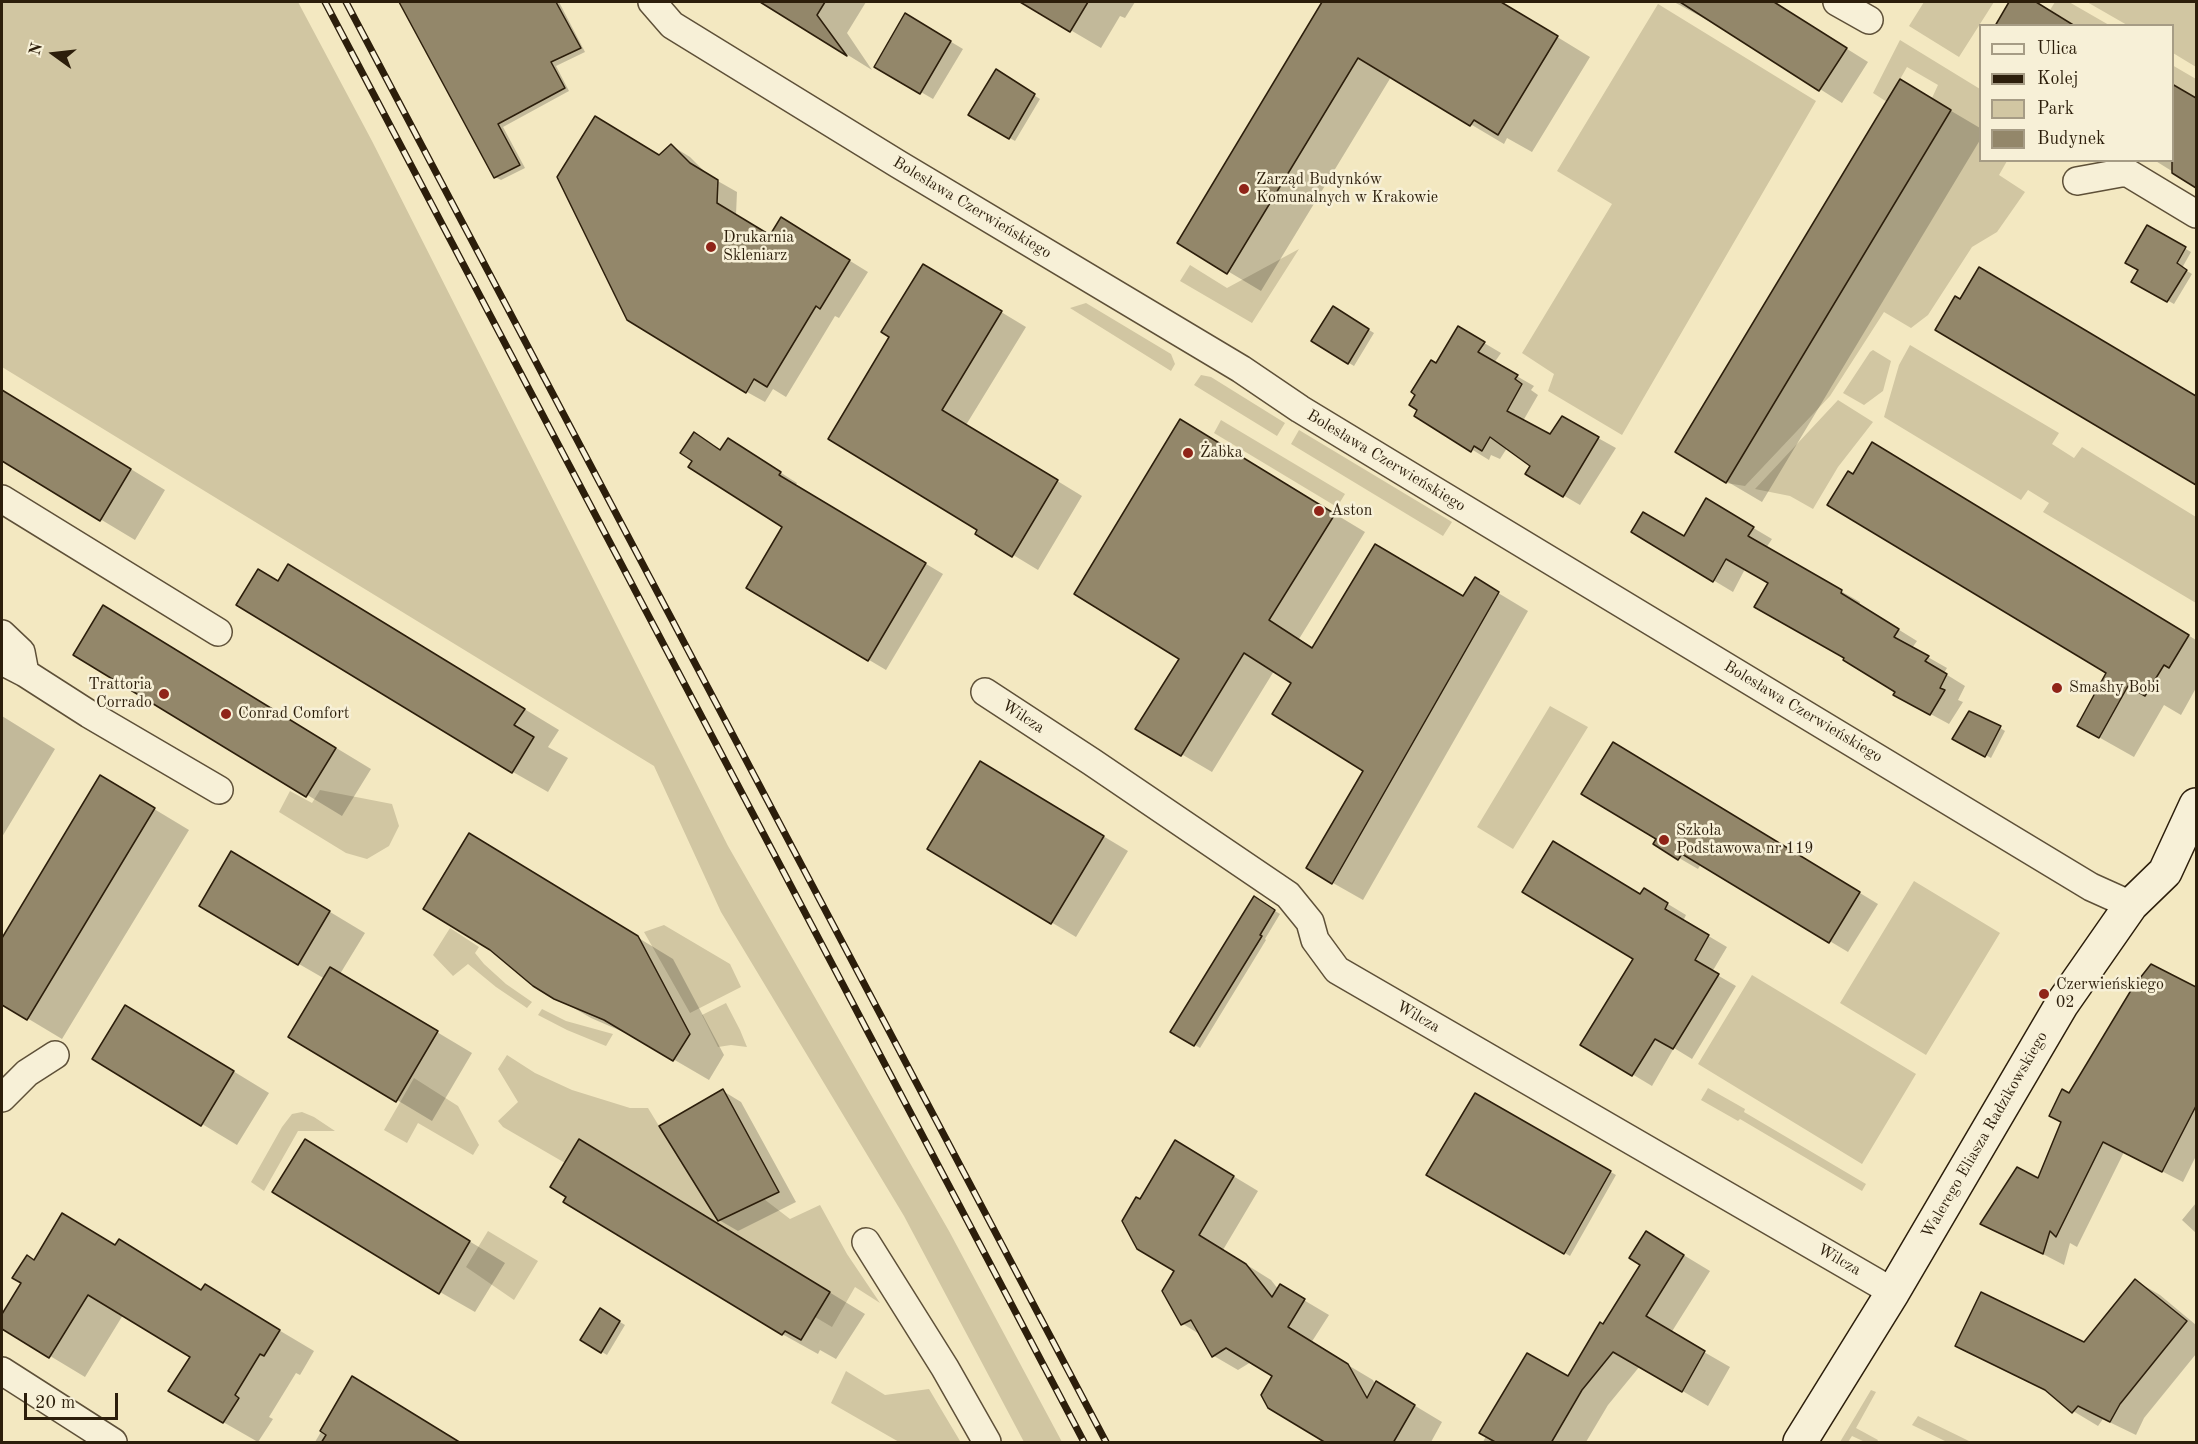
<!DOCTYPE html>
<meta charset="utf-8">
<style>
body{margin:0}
#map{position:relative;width:2198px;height:1444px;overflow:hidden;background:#f3e8c1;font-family:"Old Standard TT",serif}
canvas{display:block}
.frame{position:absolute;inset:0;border:3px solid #2c1e0b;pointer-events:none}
.legend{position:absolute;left:1979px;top:24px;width:195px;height:138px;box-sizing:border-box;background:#f7f0d7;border:2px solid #a69c85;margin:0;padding:8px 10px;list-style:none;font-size:18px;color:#2c1e0b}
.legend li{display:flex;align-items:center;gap:12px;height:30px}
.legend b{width:30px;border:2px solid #a69c85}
.north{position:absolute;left:24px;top:24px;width:60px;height:60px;-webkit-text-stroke:4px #f7f0d7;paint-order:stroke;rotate:285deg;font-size:16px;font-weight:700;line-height:24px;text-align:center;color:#2c1e0b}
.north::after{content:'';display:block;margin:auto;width:21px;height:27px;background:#2c1e0b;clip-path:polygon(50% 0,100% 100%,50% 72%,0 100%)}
.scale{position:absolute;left:24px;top:1393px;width:94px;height:27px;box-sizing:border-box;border:3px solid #2c1e0b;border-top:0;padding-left:8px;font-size:18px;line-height:21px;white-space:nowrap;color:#2c1e0b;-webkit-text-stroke:4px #f7f0d7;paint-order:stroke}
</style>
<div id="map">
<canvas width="2198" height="1444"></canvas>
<div class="frame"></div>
<ul class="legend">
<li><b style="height:8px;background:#f7f0d7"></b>Ulica</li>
<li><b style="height:8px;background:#2c1e0b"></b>Kolej</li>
<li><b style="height:16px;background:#d1c6a2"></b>Park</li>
<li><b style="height:16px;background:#93876a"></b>Budynek</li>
</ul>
<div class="north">N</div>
<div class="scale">20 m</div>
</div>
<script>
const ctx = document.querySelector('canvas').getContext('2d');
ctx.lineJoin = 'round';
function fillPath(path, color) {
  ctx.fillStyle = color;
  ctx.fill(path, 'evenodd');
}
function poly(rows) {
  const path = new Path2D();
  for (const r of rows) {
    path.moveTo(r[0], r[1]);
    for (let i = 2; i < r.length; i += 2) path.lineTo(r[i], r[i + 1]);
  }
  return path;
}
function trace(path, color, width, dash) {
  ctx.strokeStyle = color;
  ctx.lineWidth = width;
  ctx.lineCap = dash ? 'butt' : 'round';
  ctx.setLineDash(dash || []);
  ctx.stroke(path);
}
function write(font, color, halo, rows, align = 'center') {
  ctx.font = font + ' "Old Standard TT",serif';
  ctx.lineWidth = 5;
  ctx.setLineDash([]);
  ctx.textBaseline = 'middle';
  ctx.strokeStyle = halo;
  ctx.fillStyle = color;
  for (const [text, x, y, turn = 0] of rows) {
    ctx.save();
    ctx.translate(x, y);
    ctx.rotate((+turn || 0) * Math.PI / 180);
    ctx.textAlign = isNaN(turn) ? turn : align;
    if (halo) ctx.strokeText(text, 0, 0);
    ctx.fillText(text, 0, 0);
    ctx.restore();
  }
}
fillPath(poly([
 [2,2,298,2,372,141,728,846,949,1231,1062,1442,1024,1442,904,1216,721,912,654,766,2,367],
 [1924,2,1994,2,1959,57,1909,26],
 [2055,2,2069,2,2109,25,2075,25,2050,10],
 [2087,2,2196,2,2196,67,2173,53,2172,26,2127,25],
 [1658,4,1816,101,1622,435,1548,391,1554,374,1522,353,1612,204,1557,171],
 [1900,40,1980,89,1980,160,2007,161,1999,175,2025,192,1997,232,1972,247,1928,315,1911,328,1884,312,1830,396,1745,486,1726,483,1951,110,1932,98,1938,85,1907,67,1887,102,1873,93],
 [2172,65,2196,79,2196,98,2173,84],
 [1299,249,1252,323,1180,281,1190,265,1227,288],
 [1086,303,1171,354,1175,364,1171,371,1070,308],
 [1910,345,2059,433,2052,444,2074,458,2082,447,2196,517,2196,603,2043,512,2049,503,2028,490,2021,500,1884,417,1899,365],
 [1873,350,1891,361,1883,391,1864,405,1843,393,1870,352],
 [1201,375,1211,377,1285,423,1277,436,1194,385],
 [1838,400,1873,422,1838,467,1813,509,1790,496,1755,489],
 [1221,420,1345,494,1337,507,1214,433],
 [1299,430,1452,522,1443,536,1291,444],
 [1550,706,1588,727,1513,849,1477,827],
 [320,790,392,804,399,826,389,846,367,859,346,853,279,812,290,791,312,803],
 [1914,881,2000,933,1926,1055,1840,1003],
 [664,925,730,964,741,987,690,1013,644,932],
 [450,928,479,947,475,953,484,964,506,984,532,1002,527,1008,496,987,468,964,453,976,433,955],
 [1752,975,1916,1074,1862,1164,1698,1064],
 [726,1003,740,1030,747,1047,731,1045,718,1047,702,1015],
 [542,1009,566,1021,613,1034,606,1046,567,1030,538,1015],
 [507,1055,535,1073,572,1090,630,1108,648,1108,670,1144,678,1145,764,1199,790,1219,820,1205,847,1254,880,1303,855,1287,832,1327,815,1317,830,1292,580,1139,565,1163,503,1127,498,1121,518,1102,498,1069],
 [414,1078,458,1106,479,1145,473,1155,418,1123,407,1143,384,1130],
 [1708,1088,1745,1109,1744,1112,1866,1184,1862,1191,1740,1119,1738,1121,1701,1100],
 [302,1112,314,1117,335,1131,298,1131,264,1191,251,1182,282,1127,292,1114],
 [488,1231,538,1261,514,1300,466,1267],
 [846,1371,885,1395,929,1389,960,1441,959,1442,899,1442,831,1403],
 [1871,1390,1876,1392,1856,1428,1878,1440,1877,1442,1865,1442,1852,1436,1848,1442,1840,1442],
 [1918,1416,1971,1442,1947,1442,1912,1425]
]), '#d1c6a2');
fillPath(poly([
 [402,2,436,2,467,59,507,38,488,2,559,2,585,52,556,66,569,91,503,127,525,168,501,180,495,177],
 [776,2,866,2,847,33,872,70,772,8],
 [1023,2,1135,2,1125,18,1120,16,1101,48],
 [1324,2,1500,2,1590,57,1532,152,1507,138,1504,144,1391,77,1261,291,1179,242],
 [1674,2,1752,2,1764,9,1769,2,1772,2,1868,62,1842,103,1733,34],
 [906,15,963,49,933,99,876,66],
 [996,71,1040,99,1015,141,970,115],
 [2172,85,2196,99,2196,186,2154,160,2172,160],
 [1936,102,1980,128,1980,140,1762,502,1677,452],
 [672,146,690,157,709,176,737,192,736,215,771,236,800,230,868,272,839,318,835,316,786,397,773,389,765,402,747,392,659,156],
 [2148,227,2191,252,2182,268,2192,274,2174,304,2133,281,2139,270],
 [948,280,1026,327,966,425,1082,496,1038,570,977,533,979,529,830,438],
 [2014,289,2196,398,2196,484,1937,330,1960,301],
 [1333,308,1374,333,1354,366,1313,341],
 [1459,328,1501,353,1494,363,1534,386,1531,390,1538,395,1523,421,1551,436,1562,418,1616,448,1580,505,1527,474,1532,466,1507,448,1500,459,1491,455,1489,460,1416,415,1437,365],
 [2,390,165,490,135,540,2,460],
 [694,434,722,450,745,450,797,483,795,486,943,574,886,670,748,588,784,527,694,461],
 [1211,439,1365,532,1299,639,1314,648,1464,598,1475,579,1528,611,1363,900,1333,883,1365,770,1293,682,1274,671,1212,772,1137,728,1181,658],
 [1907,464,2196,640,2196,688,2181,715,2164,705,2134,757,2079,726,2108,672],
 [1706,500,1772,539,1766,548,1860,602,1859,605,1917,641,1912,648,1947,668,1944,673,1965,686,1958,700,1963,702,1949,724,1914,705,1846,658,1770,583,1745,569,1733,592,1633,532,1685,538],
 [279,582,323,587,559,730,548,747,568,758,548,792,513,772],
 [104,607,371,769,342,816,75,654],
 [2,716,55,749,2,837],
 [2000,728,2005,731,1991,758,1954,738],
 [1633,755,1878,904,1848,952,1701,864,1698,869,1655,844,1658,839],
 [101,777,189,830,62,1039,2,1003,2,941],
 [1005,777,1128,851,1076,937,929,849],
 [504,856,673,959,724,1055,709,1080,637,1038,591,1018,534,985,491,949],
 [267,874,365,933,340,974,472,1053,432,1121,397,1100,325,979,299,964],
 [1641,895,1663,901,1686,915,1683,921,1727,947,1712,972,1736,986,1692,1059,1674,1048,1652,1086,1582,1044,1635,958],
 [1254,898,1280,914,1265,939,1266,940,1200,1048,1172,1031],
 [2151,966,2196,988,2196,1156,2183,1182,2124,1152,2077,1247,2070,1243,2064,1265,1983,1223,2039,1180,2063,1122,2069,1094],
 [161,1027,269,1093,237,1145,94,1059],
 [723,1091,741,1102,796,1202,738,1231,719,1220],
 [1475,1095,1616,1175,1570,1256,1428,1175],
 [1200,1156,1258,1191,1223,1250,1271,1280,1278,1289,1280,1286,1329,1315,1311,1343,1373,1380,1376,1386,1377,1383,1442,1422,1431,1442,1329,1442,1274,1376,1251,1362,1238,1370,1214,1356,1201,1335,1183,1324,1176,1270,1140,1201],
 [615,1161,865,1314,836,1359,820,1350,818,1354,782,1334],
 [340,1162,505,1263,475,1312,440,1292],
 [2196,1203,2196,1233,2182,1220],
 [1647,1233,1710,1271,1671,1333,1730,1367,1708,1406,1640,1366,1608,1405,1586,1442,1483,1442,1486,1436,1568,1378,1642,1265],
 [116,1247,202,1291,240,1307,314,1351,300,1375,296,1373,269,1417,273,1419,258,1442,223,1422,192,1356,123,1315,85,1377,2,1327,2,1317,35,1261],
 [2136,1281,2160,1295,2196,1325,2196,1354,2144,1418,2136,1435,2103,1419,2098,1426,2073,1411,2052,1394,1957,1345,2084,1344],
 [600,1310,625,1325,607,1355,582,1340],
 [353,1378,454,1442,315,1442]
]), '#0003');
const building = poly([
 [399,2,556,2,581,48,551,62,565,88,498,124,520,165,494,178,399,2],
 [760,2,825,2,817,15,847,56,760,2],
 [1020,2,1088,2,1070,32,1020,2],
 [1322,2,1501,2,1558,36,1498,135,1474,120,1470,126,1358,58,1227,274,1177,243,1322,2],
 [1680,2,1774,2,1847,48,1819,91,1680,2],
 [2009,2,2036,2,2075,26,1995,26,2009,2],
 [905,13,951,41,920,94,874,67,905,13],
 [996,69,1035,94,1009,139,968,115,996,69],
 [1900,79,1951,110,1726,483,1675,452,1900,79],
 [2172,84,2196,98,2196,188,2172,173,2172,84],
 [595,116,659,155,671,144,690,163,718,180,717,203,770,235,781,217,850,260,820,309,816,306,767,387,754,379,746,393,627,320,557,177,595,116],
 [2147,225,2186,247,2177,263,2187,270,2167,302,2131,282,2138,270,2125,263,2147,225],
 [923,264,1002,311,942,410,1058,480,1012,557,975,534,977,530,828,439,889,337,881,332,923,264],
 [1979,267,2196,396,2196,485,1935,330,1955,296,1960,299,1979,267],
 [1333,306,1369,329,1348,364,1311,341,1333,306],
 [1458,326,1485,342,1478,352,1518,375,1515,379,1522,384,1507,411,1550,434,1562,416,1599,437,1563,497,1525,474,1530,466,1490,437,1482,451,1474,446,1471,452,1414,416,1417,410,1409,405,1415,395,1411,392,1431,360,1436,363,1458,326],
 [2,390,131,469,100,521,2,461,2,390],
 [1180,419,1335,514,1269,620,1312,648,1375,544,1463,596,1475,577,1499,592,1332,884,1306,868,1363,771,1272,714,1291,683,1244,653,1181,756,1135,729,1179,659,1074,594,1180,419],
 [694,432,720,450,728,438,781,472,779,475,926,563,868,661,746,588,782,527,688,467,692,461,680,453,694,432],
 [1872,442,2189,635,2169,668,2164,665,2145,696,2128,686,2099,738,2077,726,2106,673,1827,505,1848,471,1853,474,1872,442],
 [1706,498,1754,527,1748,536,1842,590,1841,593,1899,629,1894,637,1929,656,1925,661,1947,674,1940,688,1945,690,1930,715,1893,695,1895,692,1843,660,1844,658,1754,607,1768,583,1726,559,1713,582,1631,532,1643,512,1684,536,1706,498],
 [288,564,525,709,514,725,534,737,512,773,236,605,258,569,278,581,288,564],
 [103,605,336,748,306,797,73,655,103,605],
 [1969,711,2001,726,1985,757,1952,739,1969,711],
 [1613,742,1860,892,1829,943,1682,854,1678,860,1653,844,1656,839,1581,794,1613,742],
 [980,761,1104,836,1051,924,927,849,980,761],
 [100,775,155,808,27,1020,2,1005,2,938,100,775],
 [469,833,638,936,690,1034,673,1061,604,1020,554,999,533,986,490,950,423,909,469,833],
 [1553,841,1640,894,1644,888,1668,903,1665,909,1709,935,1695,960,1719,974,1673,1049,1655,1039,1632,1076,1580,1045,1633,959,1522,892,1553,841],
 [231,851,330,911,298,965,199,906,231,851],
 [1254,896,1275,910,1260,935,1262,936,1194,1046,1170,1032,1254,896],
 [2151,964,2196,987,2196,1106,2162,1172,2103,1142,2056,1237,2050,1231,2043,1254,1980,1224,2017,1167,2038,1178,2061,1122,2049,1116,2062,1089,2069,1093,2133,987,2151,964],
 [330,967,438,1031,396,1102,288,1037,330,967],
 [125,1005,234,1071,201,1126,92,1059,125,1005],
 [723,1089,779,1192,718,1221,659,1126,723,1089],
 [1475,1093,1611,1171,1564,1254,1426,1175,1475,1093],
 [305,1139,470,1241,439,1294,272,1192,305,1139],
 [579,1139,830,1292,801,1340,785,1331,782,1335,563,1202,566,1197,550,1187,579,1139],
 [1175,1140,1234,1176,1199,1235,1246,1264,1272,1297,1280,1284,1305,1299,1288,1327,1348,1364,1367,1398,1376,1381,1415,1405,1393,1443,1326,1443,1268,1408,1261,1395,1272,1376,1226,1348,1212,1357,1191,1320,1181,1325,1162,1291,1174,1271,1137,1249,1122,1221,1136,1197,1140,1199,1175,1140],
 [62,1213,115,1245,119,1239,201,1290,205,1284,280,1330,264,1356,260,1354,235,1395,239,1398,223,1423,168,1391,190,1357,88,1295,49,1358,2,1329,2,1314,21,1283,12,1278,27,1255,34,1260,62,1213],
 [1646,1231,1684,1255,1646,1316,1705,1351,1682,1392,1613,1352,1582,1390,1551,1443,1497,1443,1479,1433,1527,1353,1568,1376,1600,1322,1603,1324,1640,1265,1629,1258,1646,1231],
 [2135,1279,2187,1321,2120,1404,2110,1422,2078,1406,2072,1413,2045,1390,1955,1346,1981,1292,2084,1342,2135,1279],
 [600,1308,620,1321,601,1353,580,1340,600,1308],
 [352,1376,461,1443,321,1443,326,1435,320,1431,352,1376]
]);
fillPath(building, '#93876a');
trace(building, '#2c1e0b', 1.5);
const street = poly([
 [652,2,672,25,898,164,1241,369,1300,409,1427,486,2091,887,2131,905],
 [1837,2,1869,20],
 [2077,181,2121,173,2128,173,2196,214],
 [2,499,218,632],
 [2,634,21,652,25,673],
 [2,661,25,673,89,714,219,790],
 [985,692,1092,762,1288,895,1310,922,1315,940,1337,970,1893,1292],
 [2,1098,27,1073,55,1055],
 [866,1242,945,1368,987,1442],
 [2,1371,113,1442]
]);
const secondary = poly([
 [1800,1442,1893,1292,2062,1004,2131,905,2165,872,2196,805]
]);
trace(street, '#5e5038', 30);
trace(secondary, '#2c1e0b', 36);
trace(street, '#f7f0d7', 27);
trace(secondary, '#f7f0d7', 33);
const rail = poly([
 [325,2,1084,1442],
 [346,2,1106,1442]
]);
trace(rail, '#2c1e0b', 7);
trace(rail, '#f7f0d7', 4.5, [14]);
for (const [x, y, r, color] of [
 [1244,189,6,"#8f2418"],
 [711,247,6,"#8f2418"],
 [1188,453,6,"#8f2418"],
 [1319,511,6,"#8f2418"],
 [2057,688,6,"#8f2418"],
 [164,694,6,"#8f2418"],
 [226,714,6,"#8f2418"],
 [1664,840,6,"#8f2418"],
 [2044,994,6,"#8f2418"]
]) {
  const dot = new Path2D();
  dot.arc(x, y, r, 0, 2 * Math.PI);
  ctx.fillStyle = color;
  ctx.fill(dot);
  trace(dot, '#f7f0d7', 2);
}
write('16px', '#2c1e0b', '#f7f0d7', [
 ["Zarząd Budynków",1256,180],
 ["Komunalnych w Krakowie",1256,198],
 ["Drukarnia",723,238],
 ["Skleniarz",723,256],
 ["Żabka",1200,453],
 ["Aston",1331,511],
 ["Trattoria",152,685,"right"],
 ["Corrado",152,703,"right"],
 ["Smashy Bobi",2069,688],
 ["Conrad Comfort",238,714],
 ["Szkoła",1676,831],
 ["Podstawowa nr 119",1676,849],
 ["Czerwieńskiego",2056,985],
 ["02",2056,1003]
], 'left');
write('16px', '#2c1e0b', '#f7f0d7', [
 ["Bolesława Czerwieńskiego",972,208,31],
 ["Bolesława Czerwieńskiego",1386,461,31],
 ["Bolesława Czerwieńskiego",1803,712,31],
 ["Wilcza",1023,717,33],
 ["Wilcza",1418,1017,30],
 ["Walerego Eliasza Radzikowskiego",1985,1135,-60],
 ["Wilcza",1839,1260,30]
]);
</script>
